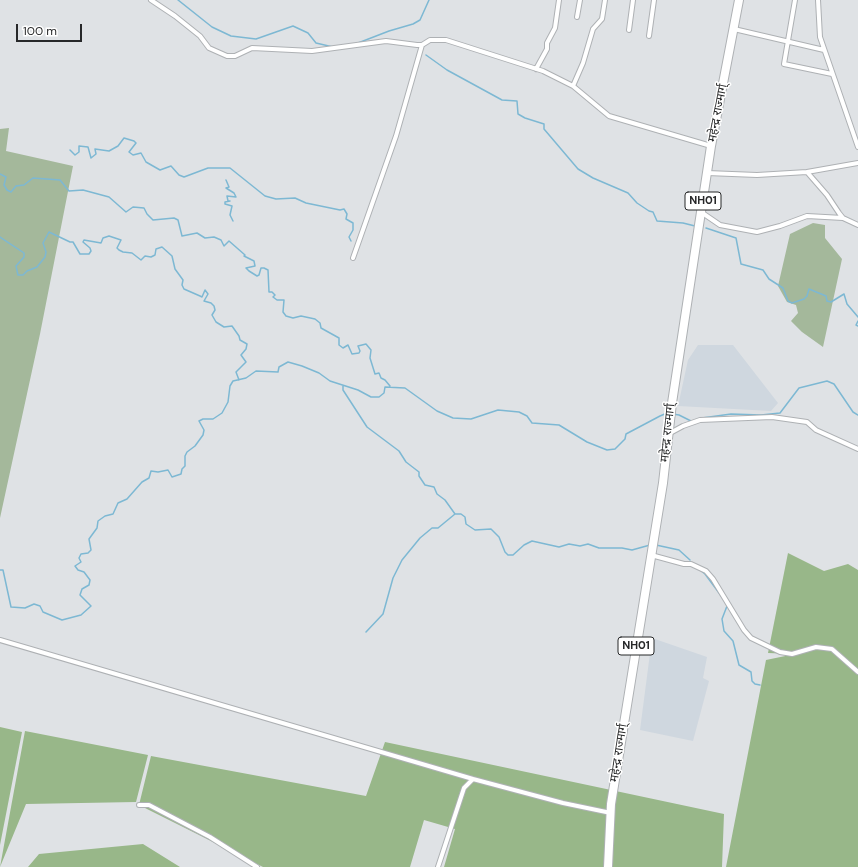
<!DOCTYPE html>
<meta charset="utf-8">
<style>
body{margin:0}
#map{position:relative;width:858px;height:867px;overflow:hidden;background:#dfe2e5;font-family:"DM Sans",sans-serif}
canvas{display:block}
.scale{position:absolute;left:16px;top:24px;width:66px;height:18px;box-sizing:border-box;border:2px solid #272829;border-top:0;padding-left:5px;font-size:12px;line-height:14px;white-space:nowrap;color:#272829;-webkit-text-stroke:3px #fff;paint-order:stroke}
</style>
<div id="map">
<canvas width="858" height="867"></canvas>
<div class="scale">100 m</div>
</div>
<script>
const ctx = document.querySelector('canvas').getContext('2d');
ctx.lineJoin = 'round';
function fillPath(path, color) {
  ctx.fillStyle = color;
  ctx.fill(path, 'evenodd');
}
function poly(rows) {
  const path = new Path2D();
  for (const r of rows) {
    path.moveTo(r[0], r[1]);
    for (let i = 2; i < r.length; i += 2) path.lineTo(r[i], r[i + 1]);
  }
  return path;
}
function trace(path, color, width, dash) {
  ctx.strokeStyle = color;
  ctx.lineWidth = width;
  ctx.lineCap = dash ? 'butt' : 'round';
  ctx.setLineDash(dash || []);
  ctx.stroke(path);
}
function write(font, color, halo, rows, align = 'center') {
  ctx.font = font + ' "DM Sans","Noto Sans Devanagari",sans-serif';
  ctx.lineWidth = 3;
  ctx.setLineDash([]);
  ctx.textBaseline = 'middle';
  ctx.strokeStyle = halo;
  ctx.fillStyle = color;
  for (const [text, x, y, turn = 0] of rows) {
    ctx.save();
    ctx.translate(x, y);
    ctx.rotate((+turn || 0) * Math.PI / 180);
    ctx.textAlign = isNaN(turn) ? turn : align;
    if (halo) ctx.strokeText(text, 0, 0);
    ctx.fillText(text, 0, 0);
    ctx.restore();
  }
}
fillPath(poly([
 [698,345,733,345,778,403,771,411,678,406,688,360],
 [652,638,707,657,703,678,709,681,693,741,640,730]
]), '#cfd7df');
fillPath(poly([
 [9,128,6,151,73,166,40,334,0,518,0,129],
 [813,223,825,225,825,238,842,259,823,347,802,332,791,321,798,313,796,305,787,302,778,286,790,234]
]), '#a4b89b');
fillPath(poly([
 [788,553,824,571,848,564,858,570,858,867,726,867,766,660,795,654,768,653],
 [0,727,22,732,0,845],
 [25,731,148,755,136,802,26,804,0,867],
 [385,742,724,814,722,867,444,867,455,829,424,820,410,867,263,867,139,805,151,756,366,796],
 [143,844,180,867,28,867,39,854]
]), '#98b789');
trace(poly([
 [178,0,212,27,231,36,256,39,293,26,308,33,316,43,333,47],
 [358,43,389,31,413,24,420,20,429,0],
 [426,55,447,70,502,100,517,101,518,114,525,118,544,124,544,129,578,169,593,178,628,193,637,203,649,211,653,212,657,221,683,223,695,226],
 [70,150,75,155,79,152,79,146,88,147,91,158,96,154,95,149,109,151,118,146,124,138,134,141,136,143,129,152,133,155,141,153,146,162,160,170,171,166,179,175,184,177,208,168,230,168,265,196,276,199,295,198,306,203,340,210,344,209,347,214,346,219,353,223,353,230,349,237,351,241],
 [0,174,6,177,4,185,7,190,11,192,16,186,24,185,33,178,60,180,69,191,83,190,109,197,126,212,133,207,144,208,147,214,153,220,174,218,178,220,182,236,197,233,205,238,214,237,221,240,224,246,229,241,245,255,244,256,254,261,255,266,246,268,249,271,257,276,259,275,261,268,264,268,268,270,269,292,272,292,275,295,273,297,277,300,284,300,283,312,286,316,293,318,301,316,315,319,320,323,321,328,339,338,339,345,343,348,348,345,352,354,359,353,360,351,358,346,366,344,371,350,370,358,375,374,379,373,381,378,385,380,390,386],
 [225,204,225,202,230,201,228,201,227,196,236,197,234,193,226,188,229,187,226,180],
 [225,204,232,206,230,215,233,221],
 [706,228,736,238,741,264,763,270,769,279,783,288,788,301,792,303,804,299,807,296,809,289,826,296,827,301,831,302,844,294,847,304,858,317],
 [0,237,24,253,24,257,16,266,18,275,23,275,27,271,37,267,45,257,46,252,43,243,49,232,70,242,73,242,80,254,89,254,91,251,90,248,83,242,84,240,101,243,103,238,109,236,121,240,117,248,119,250,123,252,132,253,141,260,145,256,151,257,155,255,156,249,162,247,172,256,175,269,183,280,182,285,184,289,200,296,202,297,205,290,208,294,204,301,211,303,214,306,215,310,212,315,216,322,224,327,232,326,239,336,240,340,247,344,246,349,241,355,246,362,236,372,239,380],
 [858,321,856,325,858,326],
 [343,386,343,390,367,427,399,451,406,462,419,472,419,476,425,485,434,487,437,494,445,500,455,514],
 [673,414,679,415,691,421],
 [702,418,731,414,761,415,780,413,799,388,827,381,834,384,853,412,858,415],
 [656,545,679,550,690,560],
 [0,570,3,570,11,607,25,608,34,604,40,606,43,612,62,620,81,615,91,606,80,595,82,589,89,585,90,580,84,572,78,570,75,566,81,562,79,558,81,554,88,553,91,550,89,539,97,528,98,521,105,516,113,514,118,503,127,499,142,482,149,478,151,471,158,472,168,470,172,477,181,474,182,469,185,466,185,456,187,452,195,446,203,435,204,430,199,421,203,419,213,419,222,413,228,402,230,386,233,381,246,378,256,371,278,372,279,367,288,362,302,366,319,373,330,381,358,390,371,397,379,397,384,393,385,387,405,388,437,411,453,418,471,419,498,410,519,412,527,416,532,423,559,425,587,442,607,450,615,449,625,439,626,434,660,416,667,413],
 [700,570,705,574,725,601],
 [727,606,722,619,724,631,733,641,739,665,751,672,752,681,755,684,760,685],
 [366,632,383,614,393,578,402,560,420,538,432,528,438,528,455,514,461,514,465,517,466,524,475,530,491,529,499,537,505,552,508,555,513,555,524,545,532,541,559,547,569,544,580,546,588,544,599,548,622,548,632,550,650,545]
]), '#7db8d3', 1.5);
const street = poly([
 [151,0,175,16,200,36,209,48,227,56,235,56,252,48,312,51,386,41,417,45,422,45,430,40,446,40,543,71,573,86,609,116,711,146],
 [795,0,784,64,832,74],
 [818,0,820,37,858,147],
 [577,17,580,0],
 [734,29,824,50],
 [629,30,633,0],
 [649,36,654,0],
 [536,69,547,49,547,43,555,28,559,0],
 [573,86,583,63,593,29,602,19,605,0],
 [807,172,858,163],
 [707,173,757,175,807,172,827,195,839,213,843,218,858,225],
 [701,212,720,225,757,232,780,226,807,216,843,218],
 [353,258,396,136,422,45],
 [670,433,683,426,700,420,772,417,807,422,816,430,858,449],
 [651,555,684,564,691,564,706,571,713,579,744,630,751,638,780,652,792,654,816,647,832,649,858,672],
 [0,640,473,779],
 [139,805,149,805,210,837,257,867],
 [438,867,464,788,473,779,563,803,611,813]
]);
const highway = poly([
 [608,867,611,804,663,483,672,403,711,146,739,0]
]);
trace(street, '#aeb1b4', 6);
trace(highway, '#aeb1b4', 10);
trace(street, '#fff', 4);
trace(highway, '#fff', 8);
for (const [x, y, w] of [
 [703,201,36],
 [636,646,36]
]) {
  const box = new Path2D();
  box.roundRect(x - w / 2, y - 9, w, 18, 3);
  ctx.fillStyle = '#fff';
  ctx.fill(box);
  trace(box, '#272829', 1);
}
write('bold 11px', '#272829', null, [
 ["NH01",703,201],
 ["NH01",636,646]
]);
write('12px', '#272829', '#fff', [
 ["महेन्द्र राज्मार्ग्",718,113,-79],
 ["महेन्द्र राज्मार्ग्",668,433,-84],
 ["महेन्द्र राज्मार्ग्",619,753,-81]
]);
</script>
